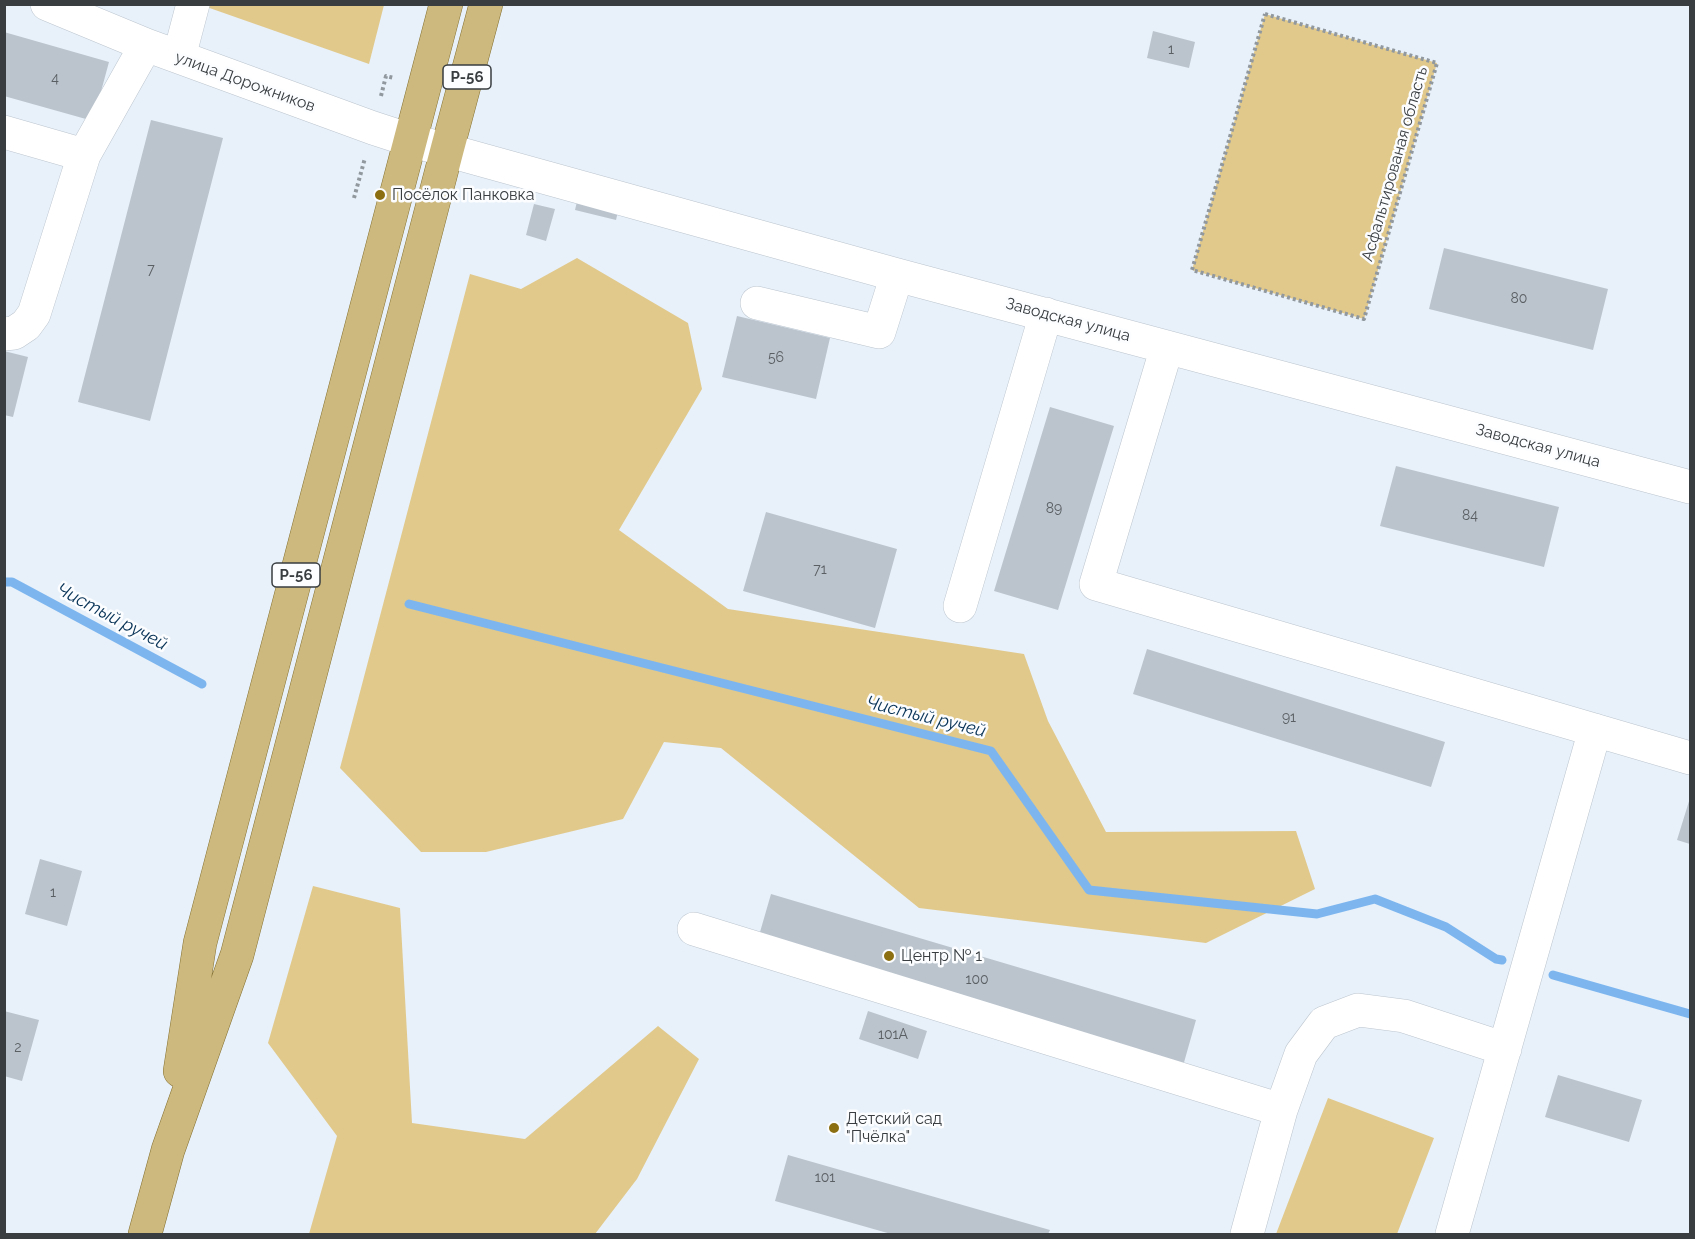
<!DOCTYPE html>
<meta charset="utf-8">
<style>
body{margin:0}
#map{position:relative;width:1695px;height:1239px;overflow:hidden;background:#e8f1fa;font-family:Raleway,sans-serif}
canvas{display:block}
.frame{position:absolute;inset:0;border:6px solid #393d40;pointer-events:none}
</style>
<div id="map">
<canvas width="1695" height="1239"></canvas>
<div class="frame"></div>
</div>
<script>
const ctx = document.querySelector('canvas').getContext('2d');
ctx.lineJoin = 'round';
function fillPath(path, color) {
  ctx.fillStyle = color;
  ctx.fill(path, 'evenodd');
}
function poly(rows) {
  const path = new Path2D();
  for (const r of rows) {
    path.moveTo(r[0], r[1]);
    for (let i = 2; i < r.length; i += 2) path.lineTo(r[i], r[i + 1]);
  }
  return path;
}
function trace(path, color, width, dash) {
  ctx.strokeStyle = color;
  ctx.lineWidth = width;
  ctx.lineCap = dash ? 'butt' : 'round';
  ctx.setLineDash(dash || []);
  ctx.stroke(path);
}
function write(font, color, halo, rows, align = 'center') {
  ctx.font = font + ' Raleway,sans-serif';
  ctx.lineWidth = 5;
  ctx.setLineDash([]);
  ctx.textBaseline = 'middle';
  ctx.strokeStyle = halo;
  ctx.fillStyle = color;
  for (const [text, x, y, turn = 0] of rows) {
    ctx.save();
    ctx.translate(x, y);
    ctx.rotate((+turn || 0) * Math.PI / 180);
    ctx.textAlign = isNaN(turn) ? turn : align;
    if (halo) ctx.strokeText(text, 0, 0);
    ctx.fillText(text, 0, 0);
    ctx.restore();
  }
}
fillPath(poly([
 [201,5,384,5,369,64],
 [1265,14,1437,63,1364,319,1192,270],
 [577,258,688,323,702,389,619,530,728,609,1024,654,1048,721,1106,832,1296,831,1315,889,1206,943,919,908,721,748,664,742,623,819,486,852,421,852,340,768,470,274,521,289],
 [313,886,400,908,412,1123,525,1139,658,1026,699,1059,637,1179,595,1234,309,1234,337,1136,268,1043],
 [1328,1098,1434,1138,1397,1234,1276,1234]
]), '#e1c98c');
trace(poly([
 [4,582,12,582,202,684],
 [409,604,991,751,1089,890,1317,914,1375,899,1446,927,1496,959,1502,960],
 [1553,975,1690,1014]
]), '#7db6ef', 9);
fillPath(poly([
 [1153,31,1195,42,1189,68,1147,58],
 [4,32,109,62,93,121,4,96],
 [151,120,223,138,150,421,78,402],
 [579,193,620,203,616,220,575,210],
 [534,204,555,209,546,241,526,235],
 [1444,248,1608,289,1593,350,1429,309],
 [737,316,830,338,816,399,722,377],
 [4,351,28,357,13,417,4,415],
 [1050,407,1114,426,1058,610,994,591],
 [1396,466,1559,507,1544,567,1380,526],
 [766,512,897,549,875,628,743,591],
 [1147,649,1445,742,1431,787,1133,694],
 [1690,798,1690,844,1677,840],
 [40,859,82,871,67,926,25,914],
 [771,894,1196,1020,1183,1066,758,939],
 [4,1011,39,1020,22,1081,4,1076],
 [868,1011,927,1031,918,1059,859,1039],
 [1558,1075,1642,1100,1629,1142,1545,1117],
 [788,1155,1050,1230,1048,1234,891,1234,775,1201]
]), '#bbc4cd');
const minor = poly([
 [47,4,146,45,373,128,410,140,897,275,1690,487],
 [179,57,193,4],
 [4,132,84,155],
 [757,303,879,332,897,275],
 [4,334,14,333,26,325,34,314,84,155,146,45],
 [1167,347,1096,584,1690,758],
 [960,606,1046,314],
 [694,929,1281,1110],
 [1247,1234,1281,1110,1301,1054,1324,1023,1358,1010,1404,1016,1505,1049],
 [1452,1234,1595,730]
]);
const major = poly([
 [180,1071,200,943,446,4],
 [145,1234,168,1150,237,955,447,150,486,4]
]);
trace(minor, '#bcc5ce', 34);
trace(major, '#847030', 34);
trace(poly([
 [1265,14,1437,63,1364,319,1192,270,1265,14],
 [381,96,386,76,394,78],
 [354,198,365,158]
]), '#91989e', 4, [3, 3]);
trace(minor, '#fff', 33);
trace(major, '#cdb97e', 33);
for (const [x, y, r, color] of [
 [380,195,6,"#8c6f11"],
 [889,956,6,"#8c6f11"],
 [834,1128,6,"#8c6f11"]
]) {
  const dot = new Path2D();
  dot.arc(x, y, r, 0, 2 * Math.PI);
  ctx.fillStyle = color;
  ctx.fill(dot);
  trace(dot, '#fbfdff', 2);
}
write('14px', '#5a5f63', null, [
 ["1",1171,50],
 ["4",55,79],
 ["7",151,270],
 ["80",1519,299],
 ["56",776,358],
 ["89",1054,509],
 ["84",1470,516],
 ["71",820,570],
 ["91",1289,718],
 ["1",53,893],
 ["100",977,980],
 ["101А",893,1035],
 ["2",18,1048],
 ["101",825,1178]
]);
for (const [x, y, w] of [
 [467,77,48],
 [296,575,48]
]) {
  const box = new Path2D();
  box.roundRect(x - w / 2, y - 12, w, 24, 4.5);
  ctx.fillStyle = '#fbfdff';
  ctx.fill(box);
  trace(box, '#393d40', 1.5);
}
write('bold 15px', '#393d40', null, [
 ["Р-56",467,77],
 ["Р-56",296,575]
]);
write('16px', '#393d40', '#fbfdff', [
 ["улица Дорожников",245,82,20],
 ["Асфальтированая область",1395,164,-74],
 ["Заводская улица",1068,320,15],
 ["Заводская улица",1538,446,15]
]);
write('16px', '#393d40', '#fbfdff', [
 ["Посёлок Панковка",392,195],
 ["Центр № 1",901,956],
 ["Детский сад",846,1119],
 ["\"Пчёлка\"",846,1137]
], 'left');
write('italic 18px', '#073256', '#fbfdff', [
 ["Чистый ручей",112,617,28],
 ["Чистый ручей",926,717,14]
]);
</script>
